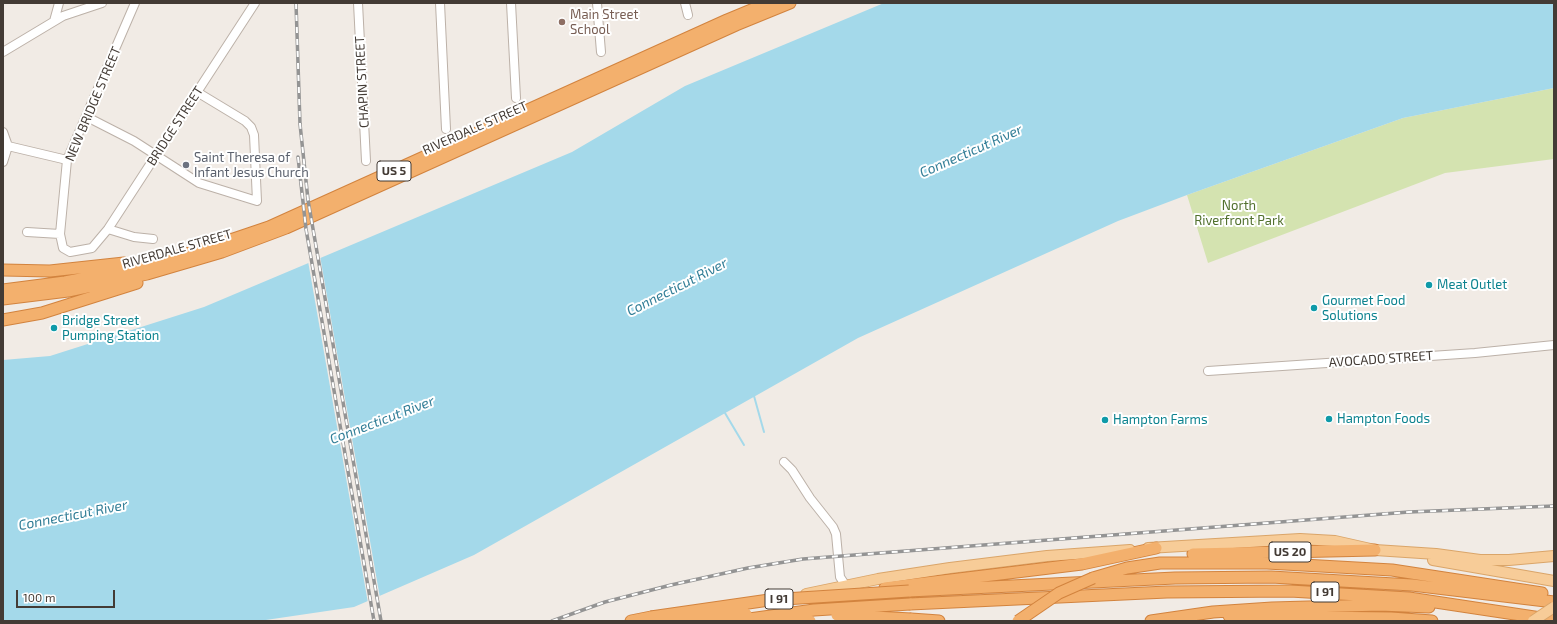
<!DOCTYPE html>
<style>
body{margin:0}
#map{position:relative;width:1557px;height:624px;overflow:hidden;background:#f1ebe5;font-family:"Exo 2",sans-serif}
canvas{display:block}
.frame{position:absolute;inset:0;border:4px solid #433b35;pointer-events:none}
.scale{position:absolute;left:16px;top:590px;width:99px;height:18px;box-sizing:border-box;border:2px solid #433b35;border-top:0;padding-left:5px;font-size:12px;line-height:14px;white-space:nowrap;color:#433b35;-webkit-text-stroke:3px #fff;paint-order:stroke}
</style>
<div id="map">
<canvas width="1557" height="624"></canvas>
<div class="frame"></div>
<div class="scale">100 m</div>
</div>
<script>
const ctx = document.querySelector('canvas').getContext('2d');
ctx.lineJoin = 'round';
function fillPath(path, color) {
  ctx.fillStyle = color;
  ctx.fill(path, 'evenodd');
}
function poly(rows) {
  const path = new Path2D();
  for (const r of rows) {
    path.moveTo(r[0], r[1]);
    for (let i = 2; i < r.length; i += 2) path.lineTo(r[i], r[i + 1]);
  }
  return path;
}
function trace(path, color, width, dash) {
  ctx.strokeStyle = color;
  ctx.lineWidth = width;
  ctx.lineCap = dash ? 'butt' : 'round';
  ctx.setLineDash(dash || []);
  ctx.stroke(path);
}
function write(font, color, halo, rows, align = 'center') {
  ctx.font = font + ' "Exo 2",sans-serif';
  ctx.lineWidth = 4;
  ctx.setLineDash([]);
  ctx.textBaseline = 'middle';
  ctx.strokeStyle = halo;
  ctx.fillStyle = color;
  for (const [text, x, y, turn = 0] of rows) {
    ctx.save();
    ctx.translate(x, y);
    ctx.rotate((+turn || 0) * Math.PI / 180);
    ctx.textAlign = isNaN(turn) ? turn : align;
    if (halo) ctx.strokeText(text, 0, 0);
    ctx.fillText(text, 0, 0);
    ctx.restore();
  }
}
fillPath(poly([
 [1554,88,1554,159,1445,173,1208,263,1187,195,1403,118]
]), '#d4e3b0');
fillPath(poly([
 [884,3,1554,3,1554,88,1403,118,1187,195,1118,221,858,338,474,555,354,607,259,621,3,621,3,360,50,356,204,307,572,152,685,86]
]), '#a4d9ea');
fillPath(poly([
 [320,256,380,598,368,603,308,261]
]), '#f1ebe5');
trace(poly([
 [754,396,764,432],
 [725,413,744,445]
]), '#a4d9ea', 2);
const minor = poly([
 [135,3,67,160,60,234,63,248,70,252,92,248,108,229,255,3],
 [358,3,366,161],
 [440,3,446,129],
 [511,3,516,98],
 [597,3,601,52],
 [685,3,688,15],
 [54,21,59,3],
 [3,52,63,16,102,3],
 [87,117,134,141,199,183,257,201,254,135,251,127,245,121,197,92],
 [3,132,8,146,67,160],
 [3,162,8,146],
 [108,229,134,237,153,239],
 [27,232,60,234],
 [1208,371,1475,353,1554,345],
 [784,462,792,470,810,498,833,527,836,534,840,577,846,586]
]);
const major = poly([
 [1148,548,1300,539,1335,541,1375,550,1436,554,1480,560,1509,560,1554,556],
 [1433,560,1554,581],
 [806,594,878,579,950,568,1047,556,1130,550]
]);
const highway = poly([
 [3,270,50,271,124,263],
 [3,290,65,282,128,270,201,250,269,227,727,20,768,3],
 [3,299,68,291,147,274,222,252,286,228,736,25,790,3],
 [3,320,42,313,137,283],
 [1193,554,1375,550],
 [1093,578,1127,568,1160,563,1267,563,1392,570,1542,593],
 [885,588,1082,564,1156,548],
 [909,591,1175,578,1271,577,1412,585,1554,602],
 [910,604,1167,592,1290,591,1409,598,1554,620],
 [1229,616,1391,618,1432,621],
 [911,619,939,621],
 [631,621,651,617],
 [1151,621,1213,612,1272,608,1380,605,1429,607]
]);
trace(minor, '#bcb1a8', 10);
trace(major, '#daa569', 12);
trace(highway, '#d2833e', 13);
trace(minor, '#fff', 8);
trace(major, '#f7cc98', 10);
trace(highway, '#f3b06d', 11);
const rail = poly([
 [296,3,300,124,308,200,381,621],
 [298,157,306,229,374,621],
 [552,621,605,602,671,585,748,568,803,559,1409,512,1554,506]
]);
trace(rail, '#949494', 3.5);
trace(rail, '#fff', 2, [6]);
const majorBridge = poly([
 [1533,621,1554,607]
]);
const highwayBridge = poly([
 [837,615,911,619],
 [787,616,810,621],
 [651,617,769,600,909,591],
 [673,621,746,614],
 [735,621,814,610,910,604],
 [1018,621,1059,593,1093,578]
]);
trace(majorBridge, '#daa569', 12, []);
trace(highwayBridge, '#d2833e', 13, []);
trace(majorBridge, '#f7cc98', 10);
trace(highwayBridge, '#f3b06d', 11);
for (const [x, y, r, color] of [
 [562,22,4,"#8d6e63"],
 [186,165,4,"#6b7280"],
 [1429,285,4,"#0f9aa8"],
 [1314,308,4,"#0f9aa8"],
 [54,328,4,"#0f9aa8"],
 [1329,419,4,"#0f9aa8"],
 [1105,420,4,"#0f9aa8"]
]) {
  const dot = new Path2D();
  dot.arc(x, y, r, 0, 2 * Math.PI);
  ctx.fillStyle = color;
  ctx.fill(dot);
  trace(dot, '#fff', 1.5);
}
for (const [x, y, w] of [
 [394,171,34],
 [1290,552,42],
 [1325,592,28],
 [779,599,28]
]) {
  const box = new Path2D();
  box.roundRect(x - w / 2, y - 10, w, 20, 3);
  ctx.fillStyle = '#fff';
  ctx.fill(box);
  trace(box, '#433b35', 1);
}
write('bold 12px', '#433b35', null, [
 ["US 5",394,171],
 ["US 20",1290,552],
 ["I 91",1325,592],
 ["I 91",779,599]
]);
write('13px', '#785e54', '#fff', [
 ["Main Street",570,15],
 ["School",570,30]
], 'left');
write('13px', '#433b35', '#fff', [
 ["CHAPIN STREET",362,82,-93],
 ["NEW BRIDGE STREET",93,104,-67],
 ["BRIDGE STREET",175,126,-57],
 ["RIVERDALE STREET",475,128,-24],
 ["RIVERDALE STREET",177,249,-16],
 ["AVOCADO STREET",1381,359,-4]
]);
write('13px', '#5b616d', '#fff', [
 ["Saint Theresa of",194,158],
 ["Infant Jesus Church",194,173]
], 'left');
write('13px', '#51702d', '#fff', [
 ["North",1239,206],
 ["Riverfront Park",1239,221]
]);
write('13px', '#0d838f', '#fff', [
 ["Meat Outlet",1437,285],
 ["Gourmet Food",1322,301],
 ["Solutions",1322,316],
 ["Bridge Street",62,321],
 ["Pumping Station",62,336],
 ["Hampton Foods",1337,419],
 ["Hampton Farms",1113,420]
], 'left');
write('italic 14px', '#327e97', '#fff', [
 ["Connecticut River",971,151,-24],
 ["Connecticut River",677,287,-27],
 ["Connecticut River",382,420,-21],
 ["Connecticut River",73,515,-11]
]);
</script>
